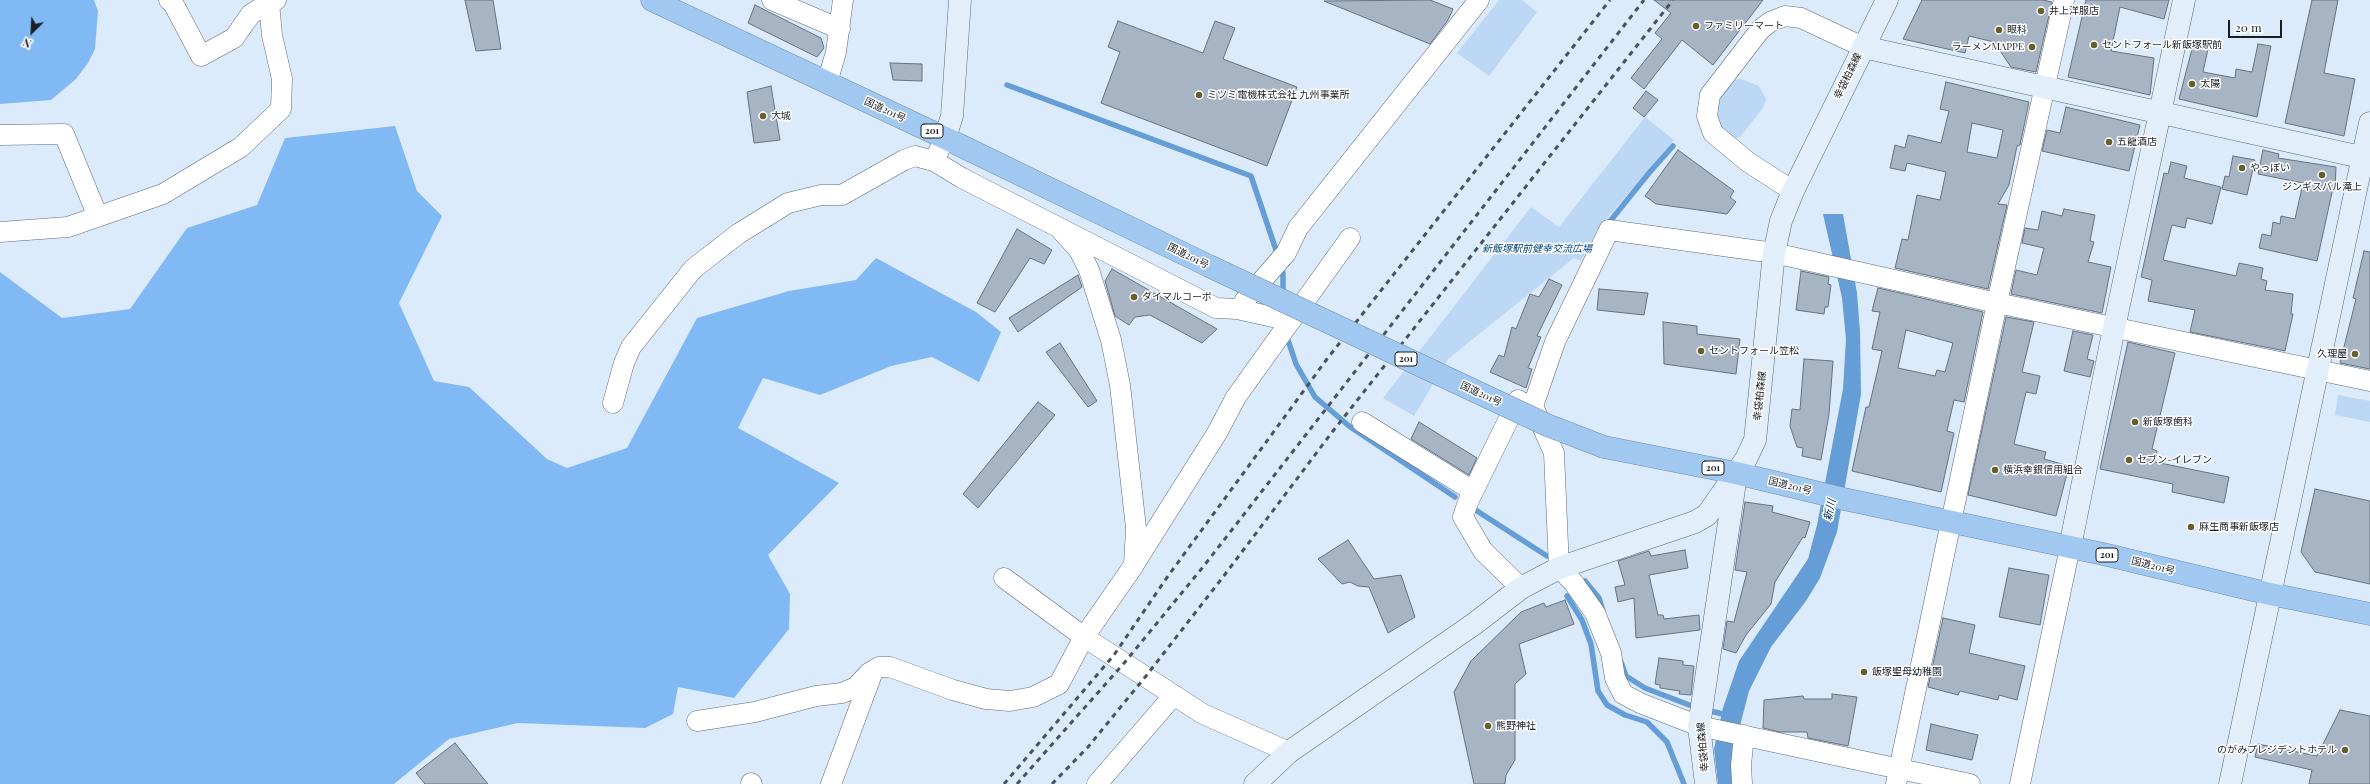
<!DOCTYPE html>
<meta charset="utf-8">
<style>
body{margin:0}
#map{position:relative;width:2370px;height:784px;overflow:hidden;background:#dbebfb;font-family:"Playfair Display",serif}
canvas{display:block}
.north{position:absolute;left:12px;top:12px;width:40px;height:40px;-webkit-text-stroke:3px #fff;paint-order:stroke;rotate:204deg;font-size:11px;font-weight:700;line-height:16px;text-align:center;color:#191e24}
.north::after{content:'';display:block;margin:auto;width:14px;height:18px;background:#191e24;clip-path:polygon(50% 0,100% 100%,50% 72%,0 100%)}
.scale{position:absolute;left:2228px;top:20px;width:54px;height:18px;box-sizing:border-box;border:2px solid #191e24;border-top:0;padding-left:5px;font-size:12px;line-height:14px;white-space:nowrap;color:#191e24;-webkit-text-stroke:3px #fff;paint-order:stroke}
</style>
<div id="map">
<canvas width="2370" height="784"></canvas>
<div class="north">N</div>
<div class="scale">20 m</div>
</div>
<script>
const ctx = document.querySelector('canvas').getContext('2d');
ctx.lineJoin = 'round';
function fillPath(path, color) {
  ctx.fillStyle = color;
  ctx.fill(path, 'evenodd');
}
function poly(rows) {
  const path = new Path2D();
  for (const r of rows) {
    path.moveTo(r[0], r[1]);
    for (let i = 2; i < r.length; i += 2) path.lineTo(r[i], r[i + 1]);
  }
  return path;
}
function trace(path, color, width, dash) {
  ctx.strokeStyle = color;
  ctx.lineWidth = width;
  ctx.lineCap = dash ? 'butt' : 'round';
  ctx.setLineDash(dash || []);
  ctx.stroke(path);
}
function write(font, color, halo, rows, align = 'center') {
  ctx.font = font + ' "Playfair Display","Noto Sans JP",serif';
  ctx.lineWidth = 3;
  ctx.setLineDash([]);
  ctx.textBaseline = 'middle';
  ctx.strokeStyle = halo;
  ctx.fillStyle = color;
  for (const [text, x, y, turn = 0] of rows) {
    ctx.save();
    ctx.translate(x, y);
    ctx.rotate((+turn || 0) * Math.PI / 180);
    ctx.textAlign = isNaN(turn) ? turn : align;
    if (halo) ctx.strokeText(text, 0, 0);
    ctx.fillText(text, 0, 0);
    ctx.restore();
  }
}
fillPath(poly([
 [1499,0,1522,0,1537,12,1489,76,1457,53],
 [1741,79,1759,86,1766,99,1763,108,1740,137,1733,140,1726,138,1715,112,1722,88,1730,80],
 [1645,117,1674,140,1597,230,1581,261,1574,258,1448,359,1414,416,1383,398,1531,207,1559,227],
 [2338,395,2370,401,2370,422,2335,415]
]), '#bdd8f5');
fillPath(poly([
 [0,0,94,0,98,11,95,49,88,63,76,79,51,100,0,104],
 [395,126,417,191,442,216,399,303,434,381,469,387,547,459,567,468,627,448,697,318,789,291,856,280,876,258,976,312,1001,332,979,382,932,357,891,366,820,395,763,378,738,428,839,483,768,555,790,594,789,629,734,698,678,687,673,714,645,728,518,723,449,739,394,784,0,784,0,272,62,318,130,309,187,228,257,205,285,138]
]), '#81b9f5');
fillPath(poly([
 [1823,214,1843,214,1857,293,1860,332,1861,394,1837,532,1820,578,1806,601,1771,647,1749,691,1735,745,1737,784,1718,784,1714,749,1723,708,1739,661,1808,559,1817,525,1843,389,1846,339,1842,298]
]), '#659dd7');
trace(poly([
 [1007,85,1251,176,1276,250],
 [1607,225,1649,173,1673,146],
 [1283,273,1283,295],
 [1286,334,1296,364,1315,397,1349,426,1455,497],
 [1474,509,1547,556],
 [1585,581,1599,598,1603,611],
 [1567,596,1582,620,1591,644,1598,691,1607,705,1625,715,1647,722,1667,742,1684,784],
 [1621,662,1626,676,1645,688,1697,708],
 [1706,710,1727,715]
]), '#659dd7', 5.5);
const building = poly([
 [465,0,493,0,501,49,476,51,465,0],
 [1430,0,1453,9,1448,20,1430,44,1324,1,1430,0],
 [1654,0,1763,0,1713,65,1682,40,1644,89,1631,78,1662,39,1655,33,1671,13,1654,0],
 [1922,0,2043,0,2052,2,2036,72,2011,67,1994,42,1969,36,1965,53,1903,39,1922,0],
 [2086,0,2169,0,2164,19,2120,7,2111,51,2154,58,2150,95,2068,77,2086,0],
 [2312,0,2338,0,2324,73,2355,79,2344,136,2285,123,2312,0],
 [755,5,821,38,824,48,817,57,748,23,755,5],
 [1118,21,1203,53,1215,21,1235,28,1223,59,1297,87,1267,166,1101,103,1120,52,1108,47,1118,21],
 [2258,44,2271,46,2257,117,2179,99,2193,45,2208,49,2203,72,2235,78,2236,69,2252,72,2258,44],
 [890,63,922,64,922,81,893,80,890,63],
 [1946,82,2029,102,2020,145,2017,146,2009,185,1998,204,2007,205,1988,289,1895,268,1902,239,1908,240,1917,195,1940,200,1946,172,1907,163,1905,171,1890,168,1895,145,1905,148,1908,135,1941,143,1949,111,1940,109,1946,82],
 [1972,123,2003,130,1997,158,1967,152,1972,123],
 [771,86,780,140,754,143,747,92,771,86],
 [1646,91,1658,100,1644,117,1633,108,1646,91],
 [2066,107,2140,125,2129,171,2042,151,2047,130,2060,133,2066,107],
 [1678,150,1734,191,1730,197,1736,202,1727,214,1656,204,1645,196,1678,150],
 [2263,150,2279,154,2278,158,2336,167,2335,188,2333,188,2317,261,2259,248,2262,234,2271,236,2273,222,2280,224,2281,216,2295,219,2303,183,2258,174,2263,150],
 [2233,156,2255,160,2247,195,2222,189,2225,176,2229,177,2233,156],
 [2171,162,2187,166,2184,178,2221,187,2212,224,2187,218,2185,228,2172,225,2163,260,2236,276,2239,263,2263,268,2261,279,2267,281,2265,290,2293,294,2291,314,2293,314,2285,351,2190,332,2195,310,2148,301,2152,280,2141,277,2164,173,2168,174,2171,162],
 [2064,209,2095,215,2090,241,2094,242,2088,262,2111,267,2102,313,2011,294,2016,270,2037,275,2044,248,2022,243,2025,228,2038,230,2042,211,2062,216,2064,209],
 [1017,229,1052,250,1044,264,1030,258,995,312,977,303,1017,229],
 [2364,251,2370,252,2370,369,2340,363,2356,299,2353,298,2364,251],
 [1112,269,1217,329,1202,343,1150,315,1135,317,1129,325,1115,316,1105,281,1112,269],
 [1801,271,1829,277,1828,284,1831,285,1828,307,1825,307,1824,314,1796,310,1801,271],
 [1078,275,1082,287,1018,332,1009,318,1078,275],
 [1549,279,1562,285,1537,336,1541,337,1528,368,1532,369,1526,388,1490,372,1499,355,1504,357,1512,327,1516,329,1530,294,1539,297,1549,279],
 [1878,288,1983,312,1964,402,1954,400,1947,431,1954,433,1941,492,1852,471,1866,407,1869,407,1882,351,1872,349,1880,312,1872,311,1878,288],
 [1906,330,1953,343,1945,372,1937,370,1935,376,1898,368,1906,330],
 [1599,289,1648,293,1644,315,1597,310,1599,289],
 [2006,317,2034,322,2022,372,2040,376,2036,394,2026,392,2014,444,2046,452,2044,459,2069,466,2056,516,1968,495,2006,317],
 [1663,322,1697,326,1697,334,1740,339,1736,374,1664,364,1663,322],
 [2073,331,2093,335,2087,359,2094,361,2090,377,2064,371,2073,331],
 [2128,342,2175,353,2152,449,2157,451,2155,462,2229,477,2224,503,2172,492,2173,484,2100,469,2128,342],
 [1060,343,1097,401,1088,407,1046,352,1060,343],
 [1804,359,1833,361,1829,414,1821,460,1802,456,1803,448,1797,447,1790,426,1792,409,1800,410,1804,359],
 [1038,402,1055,415,978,508,963,494,1038,402],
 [1419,422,1477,458,1469,475,1411,439,1419,422],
 [2315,489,2370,501,2370,584,2315,572,2301,552,2315,489],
 [1745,502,1773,506,1772,512,1810,522,1805,538,1803,537,1775,582,1771,604,1746,635,1736,653,1723,649,1727,621,1734,622,1747,572,1735,570,1745,502],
 [1348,540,1374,579,1401,575,1415,617,1388,633,1369,587,1358,586,1350,582,1342,584,1318,559,1348,540],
 [1685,550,1688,568,1649,575,1658,615,1663,615,1664,619,1699,615,1700,630,1636,638,1634,598,1618,602,1615,587,1625,585,1618,561,1649,551,1651,556,1685,550],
 [2009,568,2049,575,2040,625,1999,617,2009,568],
 [1565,600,1574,624,1519,644,1526,674,1515,684,1515,760,1506,775,1505,784,1474,784,1454,692,1471,661,1521,612,1544,603,1546,607,1565,600],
 [1943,618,1975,625,1969,653,2025,666,2017,700,1999,695,1998,700,1960,691,1958,695,1928,687,1943,618],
 [1659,658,1683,661,1683,665,1694,666,1691,695,1679,694,1680,691,1660,688,1660,685,1655,684,1659,658],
 [1832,694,1857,697,1848,746,1808,738,1807,732,1780,732,1763,728,1764,700,1803,696,1804,699,1832,699,1832,694],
 [2340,710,2370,716,2370,784,2309,784,2312,770,2255,757,2258,744,2317,756,2340,710],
 [1931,724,1978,735,1972,760,1926,750,1931,724],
 [455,743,488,784,425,784,416,773,455,743]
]);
fillPath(building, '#a6b4c4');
trace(building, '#657281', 1);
const street = poly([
 [169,0,173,3,201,56,234,38,251,14,269,3],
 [772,0,840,29],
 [827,83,836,52,843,0],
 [0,135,64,134,98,217],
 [945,138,934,161,962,178,1216,308,1237,309,1291,321],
 [1793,191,1748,162,1713,133,1707,116,1710,95,1760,30,1770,22,1785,16,1801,18,1863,47],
 [0,232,68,227,163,194,241,147,281,109,282,79,272,35,269,3,276,0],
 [1245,300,1286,253,1298,228,1479,0],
 [613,403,624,363,631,347,693,269,738,234,788,203,821,195,842,195,904,160,915,156,934,161],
 [1362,422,1473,491],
 [1135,563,1217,433,1236,397,1350,238],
 [1004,578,1084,637,1203,714,1289,752],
 [1521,588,1483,551,1463,517,1468,502,1518,400,1523,403],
 [697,721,755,712,816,696,842,693,856,687,869,673,879,667,890,667,953,690,986,699,1010,701,1033,697,1059,684,1084,637,1134,565,1136,528,1120,385,1111,340,1089,270,1079,250,1061,230],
 [751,783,752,784],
 [831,784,872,674],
 [1097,784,1174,695],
 [1742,784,1741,765,1744,735],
 [1896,784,1997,303,2064,0],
 [1970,784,1699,726,1640,703,1623,694,1615,678,1611,653,1595,613,1573,582,1559,568,1554,453,1533,406,1555,342,1609,230,1774,253,1997,303,2370,381],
 [2020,784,2070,547]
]);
const secondary = poly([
 [1863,47,2370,159],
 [945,138,952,116,960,0],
 [2070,547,2114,328,2184,0],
 [1255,784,1289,752,1474,624,1521,588,1559,568,1695,522,1707,515,1746,459,1755,440,1774,253,1781,221,1793,191,1887,0],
 [1706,784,1699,726,1735,482],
 [2230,784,2370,123]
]);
const highway = poly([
 [652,0,945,138,1209,266],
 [1604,447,1736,473,1844,499,2103,554,2270,594,2370,614]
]);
trace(street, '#5d6a78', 21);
trace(secondary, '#5d6a78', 23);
trace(highway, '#718ca9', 23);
trace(street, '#fff', 20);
trace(secondary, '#e3eefb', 22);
trace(highway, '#a1c8f1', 22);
trace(poly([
 [1004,784,1114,655,1168,576,1327,359,1610,0],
 [1017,784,1125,662,1203,567,1644,0],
 [1052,784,1088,747,1146,676,1223,577,1333,431,1673,0]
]), '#4a525b', 3, [5, 5]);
const highwayBridge = poly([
 [1209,266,1547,425,1604,447]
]);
trace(highwayBridge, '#718ca9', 23, []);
trace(highwayBridge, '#a1c8f1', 22);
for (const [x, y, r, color] of [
 [2041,11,4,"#675f2b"],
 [1696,26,4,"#675f2b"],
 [1999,30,4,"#675f2b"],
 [2094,45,4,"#675f2b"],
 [2032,47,4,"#675f2b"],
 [2192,84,4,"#675f2b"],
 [1199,95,4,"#675f2b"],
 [763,116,4,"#675f2b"],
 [2109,142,4,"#675f2b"],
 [2242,168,4,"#675f2b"],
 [2322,175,4,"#675f2b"],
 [1134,297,4,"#675f2b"],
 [1701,351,4,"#675f2b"],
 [2355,354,4,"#675f2b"],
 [2135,422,4,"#675f2b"],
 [2129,460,4,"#675f2b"],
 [1995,470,4,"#675f2b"],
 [2191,527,4,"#675f2b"],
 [1864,672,4,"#675f2b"],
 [1488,726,4,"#675f2b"],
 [2345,750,4,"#675f2b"]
]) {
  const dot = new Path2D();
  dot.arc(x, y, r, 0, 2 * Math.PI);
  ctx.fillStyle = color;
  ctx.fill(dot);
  trace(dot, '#fff', 1.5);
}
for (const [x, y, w] of [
 [932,131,22],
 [1406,359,22],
 [1713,468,22],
 [2107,555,22]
]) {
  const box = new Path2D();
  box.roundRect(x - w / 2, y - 7, w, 14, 3);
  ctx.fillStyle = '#fff';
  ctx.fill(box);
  trace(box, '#191e24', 1);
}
write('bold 9px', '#191e24', null, [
 ["201",932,131],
 ["201",1406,359],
 ["201",1713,468],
 ["201",2107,555]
]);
write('10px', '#191e24', '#fff', [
 ["井上洋服店",2049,11],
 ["ファミリーマート",1704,26],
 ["眼科",2007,30],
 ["セントフォール新飯塚駅前",2102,45],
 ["ラーメンMAPPE",2024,47,"right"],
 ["太陽",2200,84],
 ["ミツミ電機株式会社 九州事業所",1207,95],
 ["大城",771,116],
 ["五龍酒店",2117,142],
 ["やっぽい",2250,168],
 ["ジンギスバル滝上",2322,187,"center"],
 ["ダイマルコーポ",1142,297],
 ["セントフォール笠松",1709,351],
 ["久理屋",2347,354,"right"],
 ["新飯塚歯科",2143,422],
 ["セブン-イレブン",2137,460],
 ["横浜幸銀信用組合",2003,470],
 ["麻生商事新飯塚店",2199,527],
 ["飯塚聖母幼稚園",1872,672],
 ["熊野神社",1496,726],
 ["のがみプレジデントホテル",2337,750,"right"]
], 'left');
write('10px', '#191e24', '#fff', [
 ["幸袋柏森線",1848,76,-64],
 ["国道201号",885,110,25],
 ["国道201号",1188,256,26],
 ["国道201号",1481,394,25],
 ["幸袋柏森線",1760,396,-84],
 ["国道201号",1790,486,14],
 ["国道201号",2153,566,14],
 ["幸袋柏森線",1703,747,-95]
]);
write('italic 10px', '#04457b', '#fff', [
 ["新飯塚駅前健幸交流広場",1537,249]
]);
write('italic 11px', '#063156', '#fff', [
 ["新川",1830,510,-78]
]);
</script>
